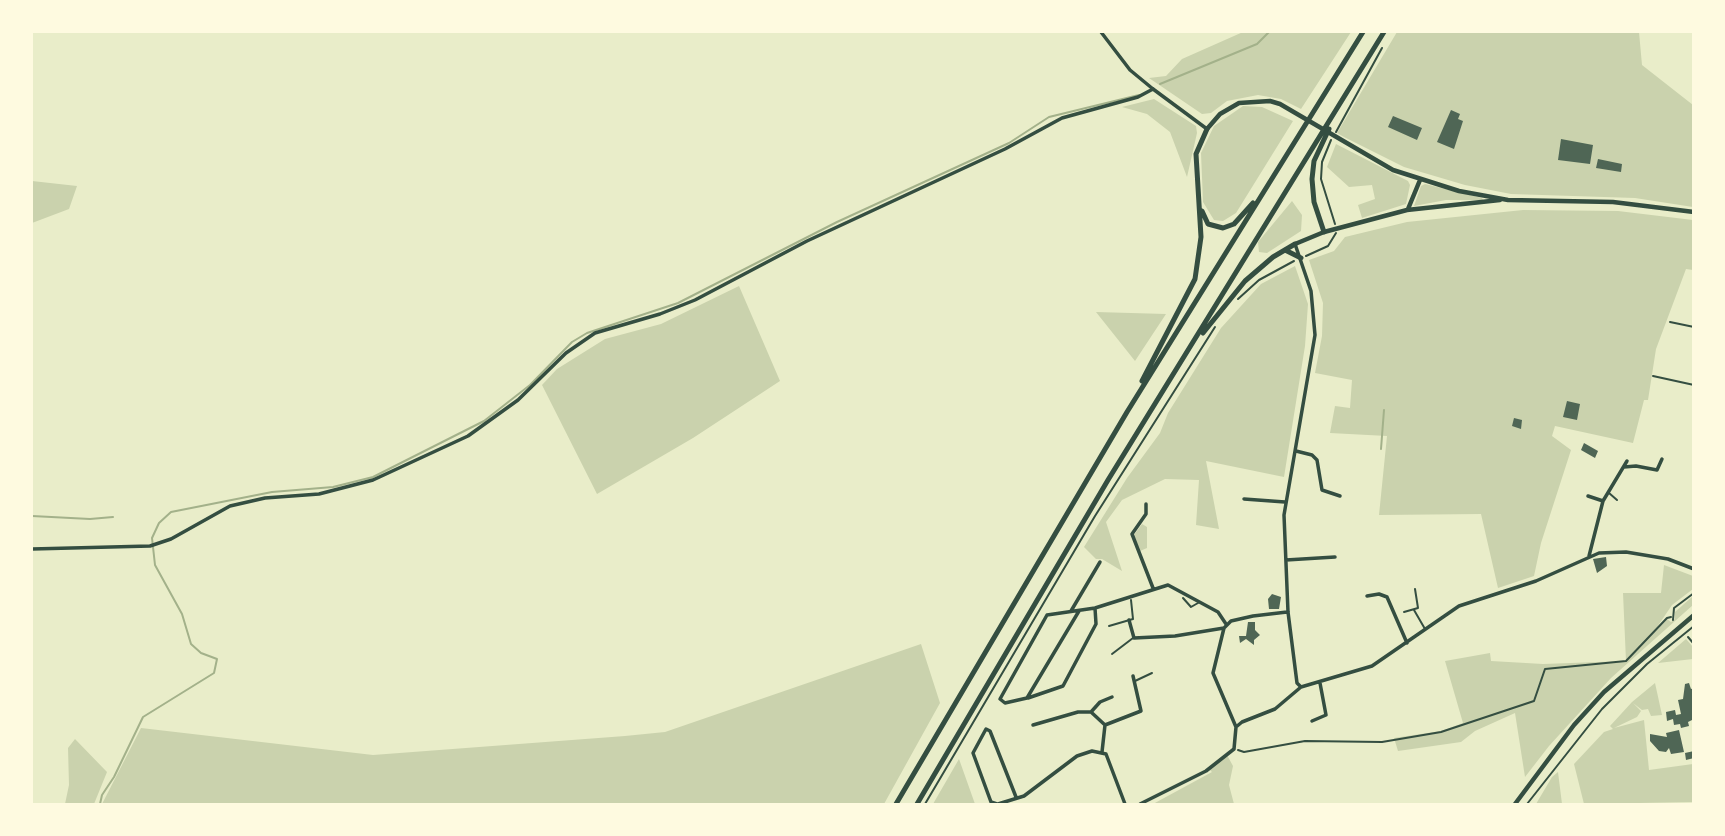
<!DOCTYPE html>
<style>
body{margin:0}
#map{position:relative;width:1725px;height:836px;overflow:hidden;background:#e9edc9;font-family:"DM Sans",sans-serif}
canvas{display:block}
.frame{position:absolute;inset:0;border:33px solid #fefae0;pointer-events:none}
</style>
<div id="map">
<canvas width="1725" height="836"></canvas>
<div class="frame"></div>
</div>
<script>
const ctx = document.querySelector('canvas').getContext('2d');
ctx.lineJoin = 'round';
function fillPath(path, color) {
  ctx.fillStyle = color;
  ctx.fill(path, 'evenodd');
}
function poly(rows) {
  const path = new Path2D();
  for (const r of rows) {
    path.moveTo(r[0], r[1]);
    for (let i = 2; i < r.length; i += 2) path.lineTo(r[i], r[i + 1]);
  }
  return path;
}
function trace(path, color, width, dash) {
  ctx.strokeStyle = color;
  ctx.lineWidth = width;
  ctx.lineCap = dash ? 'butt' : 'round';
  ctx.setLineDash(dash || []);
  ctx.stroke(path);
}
fillPath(poly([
 [1243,32,1351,32,1301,109,1281,99,1258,95,1227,101,1211,113,1202,114,1149,78,1166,76,1182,59],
 [1397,32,1639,32,1642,65,1693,105,1693,207,1635,198,1511,194,1465,185,1404,167,1344,137,1337,133],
 [1154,99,1196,126,1197,133,1187,177,1170,132,1147,114,1122,107],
 [1243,106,1262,107,1293,121,1236,213,1223,221,1214,220,1203,202,1201,153,1214,126],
 [1336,144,1408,181,1410,185,1406,204,1362,218,1358,205,1375,199,1372,185,1349,187,1327,167],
 [32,181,77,186,69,209,32,223],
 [1425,184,1482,198,1483,200,1446,200,1414,206,1421,186],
 [1292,201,1302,215,1301,231,1267,253,1259,252,1258,242],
 [1523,210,1618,211,1693,220,1693,270,1686,269,1656,349,1648,400,1644,400,1633,443,1555,426,1552,436,1571,450,1541,543,1534,576,1498,588,1481,514,1379,515,1387,436,1330,433,1335,406,1350,408,1352,380,1315,373,1322,336,1323,303,1309,260,1334,251,1345,237,1407,222],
 [1295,266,1308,304,1305,346,1284,477,1206,461,1219,529,1196,525,1199,480,1165,479,1122,500,1106,522,1122,571,1102,559,1096,559,1084,547,1127,478,1160,433,1168,413,1221,328,1261,284],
 [739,286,780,381,693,438,597,494,542,385,557,369,605,339,661,324],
 [1096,312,1166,314,1135,361],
 [1142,524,1147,527,1147,548,1140,551,1134,535],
 [1664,565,1693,576,1693,589,1672,605,1653,633,1667,619,1671,622,1675,619,1675,612,1693,596,1693,605,1611,678,1549,746,1525,777,1515,713,1475,731,1461,742,1398,751,1394,738,1441,731,1463,723,1445,661,1490,653,1491,661,1543,664,1626,661,1623,593,1661,593],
 [1686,639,1693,647,1693,659,1658,663],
 [921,644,940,703,884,804,102,804,141,728,373,755,625,736,665,732],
 [1655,683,1662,715,1651,716,1648,709,1642,710,1633,703,1641,711,1637,717,1614,728,1644,720,1649,770,1693,764,1693,802,1584,804,1574,764,1604,732,1613,729,1610,726,1632,702],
 [75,739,107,772,94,804,65,804,69,785,68,748],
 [1227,755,1233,766,1229,785,1234,804,1153,804,1212,772,1209,769],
 [959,759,975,804,933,804],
 [1558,772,1562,804,1536,804,1552,777]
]), '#cad2ad');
trace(poly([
 [1160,84,1257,44,1269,32],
 [1381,449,1384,410],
 [32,516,90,519,113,517],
 [100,804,102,795,114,777,143,717,214,673,217,659,201,653,191,644,182,614,155,565,152,538,159,523,171,512,272,492,333,487,373,477,484,421,530,385,572,342,587,333,678,303,837,222,1009,143,1049,117,1139,95]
]), '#a3b18a', 2);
fillPath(poly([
 [1451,110,1460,114,1458,119,1463,121,1454,149,1437,142],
 [1393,116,1422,128,1417,140,1388,127],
 [1561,139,1593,145,1590,164,1558,160],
 [1598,159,1622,164,1621,172,1596,168],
 [1567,401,1580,404,1577,420,1563,417],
 [1514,418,1522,420,1521,429,1512,426],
 [1584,443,1598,451,1595,458,1581,450],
 [1606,557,1607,566,1597,573,1593,559],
 [1272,594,1281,597,1279,609,1269,609,1268,599],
 [1248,622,1255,622,1255,630,1260,635,1254,640,1254,645,1246,639,1240,643,1239,636,1246,636],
 [1689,683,1691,689,1694,688,1694,719,1688,722,1689,726,1681,728,1680,724,1674,725,1673,719,1667,721,1666,712,1675,710,1676,715,1681,714,1678,700,1683,699,1685,684],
 [1679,730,1684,752,1671,754,1669,748,1666,752,1659,751,1650,741,1650,734,1667,737,1666,733],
 [1694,751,1694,758,1686,760,1685,753]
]), '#4f6655');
trace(poly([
 [1336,132,1382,48],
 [1331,140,1322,162,1321,179,1335,224],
 [1306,256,1328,246,1336,233],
 [1238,299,1259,280,1294,261],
 [1670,322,1694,327],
 [1653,376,1694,385],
 [1673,620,1674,608,1694,593],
 [1688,637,1694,644],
 [1238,750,1244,752,1305,741,1382,742,1441,732,1534,701,1545,669,1626,661,1667,618,1671,617],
 [925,804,1095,516,1215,327],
 [1527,804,1602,709,1647,664,1694,626]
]), '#344e41', 2);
trace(poly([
 [1609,493,1617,500],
 [1183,598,1191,607,1198,603],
 [1414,610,1425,629],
 [1404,612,1418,608,1415,589],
 [1109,626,1133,619,1131,600],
 [1112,654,1133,638],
 [1135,681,1152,673]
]), '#344e41', 2);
trace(poly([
 [1101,32,1130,70,1153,89],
 [1295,244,1311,291,1315,335,1284,515,1288,612,1297,683,1301,687],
 [1296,451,1312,455,1317,460,1322,490,1340,496],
 [1624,467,1636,466,1657,470,1662,459],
 [1588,496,1603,501],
 [1244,499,1285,502],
 [1146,504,1146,514,1132,534,1153,588],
 [1589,556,1603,501,1627,461],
 [1286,560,1335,557],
 [1367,596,1379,594,1387,597,1407,643],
 [1071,611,1100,562],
 [1079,611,1027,698,1005,703,1000,699,1047,615,1095,608,1168,585,1218,612,1226,624],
 [1129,620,1134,638,1175,636,1224,628,1231,621,1253,616,1287,612],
 [1224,628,1213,673,1236,727],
 [1301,687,1372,666,1459,606,1536,581,1599,553,1626,552,1668,559,1694,569],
 [1028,698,1063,686,1096,624,1095,608],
 [1091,712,1100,702,1112,697],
 [1312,721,1326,715,1320,683],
 [1033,725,1078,712,1091,712,1105,725,1102,752],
 [1105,725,1141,711,1133,676],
 [997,804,991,802,973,753,986,729,990,731,1016,797],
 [998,804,1024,796,1077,756,1092,751,1106,754,1125,804],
 [1140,804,1206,771,1234,749,1236,727,1242,722,1275,709,1301,687]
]), '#344e41', 3.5);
trace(poly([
 [32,549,150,546,171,539,230,506,265,498,319,494,373,480,468,436,518,400,566,353,595,333,660,314,695,300,807,241,1005,149,1062,118,1138,97,1153,89,1207,129]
]), '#344e41', 3.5);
trace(poly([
 [1207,129,1220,114,1239,103,1270,101,1280,104,1393,170,1459,191,1508,200,1613,202,1694,212],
 [1408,209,1420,180],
 [1295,244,1324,232,1407,210,1500,200],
 [1515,804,1574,725,1604,692,1694,615]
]), '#344e41', 4.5);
trace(poly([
 [1202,211,1208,224,1223,228,1234,224,1253,203],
 [1324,232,1314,202,1312,179,1314,161,1329,129],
 [1285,250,1301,258],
 [1203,333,1245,281,1273,257,1295,244],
 [1142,381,1195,279,1201,237,1196,154,1207,129],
 [896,804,1127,412,1363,32],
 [917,804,1108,480,1384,32]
]), '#344e41', 5);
</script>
